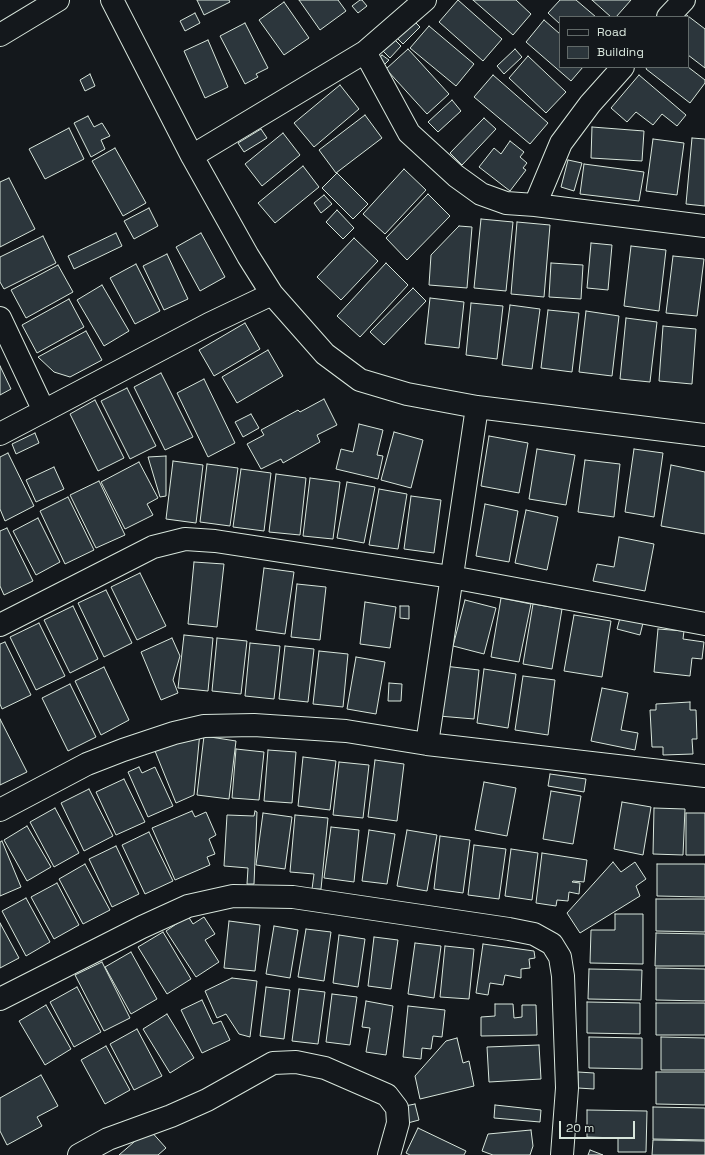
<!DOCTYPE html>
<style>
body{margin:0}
#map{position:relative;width:705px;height:1155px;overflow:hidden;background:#14181c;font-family:"Space Grotesk",sans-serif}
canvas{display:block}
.legend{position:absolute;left:559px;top:16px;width:130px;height:52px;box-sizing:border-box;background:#14181c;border:1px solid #626a69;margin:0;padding:5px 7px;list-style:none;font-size:12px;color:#d8e6dc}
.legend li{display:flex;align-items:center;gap:8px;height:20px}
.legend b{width:20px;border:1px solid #626a69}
.scale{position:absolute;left:559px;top:1121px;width:76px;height:18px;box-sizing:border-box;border:2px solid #d8e6dc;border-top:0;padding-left:5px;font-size:12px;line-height:14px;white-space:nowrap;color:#d8e6dc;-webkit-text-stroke:3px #14181c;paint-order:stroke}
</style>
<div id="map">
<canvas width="705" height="1155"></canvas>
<ul class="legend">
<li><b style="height:5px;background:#14181c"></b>Road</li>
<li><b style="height:11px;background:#2c363c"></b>Building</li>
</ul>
<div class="scale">20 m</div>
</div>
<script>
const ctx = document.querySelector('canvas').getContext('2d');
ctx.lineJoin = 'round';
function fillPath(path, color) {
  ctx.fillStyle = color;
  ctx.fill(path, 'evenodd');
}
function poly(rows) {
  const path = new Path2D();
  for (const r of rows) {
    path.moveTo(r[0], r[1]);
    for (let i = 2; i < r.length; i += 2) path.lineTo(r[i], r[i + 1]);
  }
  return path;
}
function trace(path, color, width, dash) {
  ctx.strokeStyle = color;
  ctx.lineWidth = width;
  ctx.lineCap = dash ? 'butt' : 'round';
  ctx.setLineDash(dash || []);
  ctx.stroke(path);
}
const building = poly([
 [197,0,229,0,230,2,204,15,197,0],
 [299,0,338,0,346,11,320,30,299,0],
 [360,0,362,0,367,6,358,13,352,6,360,0],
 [458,0,502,39,483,61,439,22,458,0],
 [473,0,516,0,531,14,513,35,473,0],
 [560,0,576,0,596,17,560,17,560,24,548,13,560,0],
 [592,0,631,0,616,17,611,17,592,0],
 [284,2,309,38,284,55,259,20,284,2],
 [195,13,200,23,185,31,180,21,195,13],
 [684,13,705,29,705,68,688,55,688,17,681,17,684,13],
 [413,20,420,27,403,44,396,37,413,20],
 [544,20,560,34,560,67,583,67,571,81,526,42,544,20],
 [245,23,268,68,256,74,258,77,245,84,220,36,245,23],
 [429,26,474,64,456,86,410,48,429,26],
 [208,40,228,87,205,98,184,51,208,40],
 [395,40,401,46,390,58,383,51,395,40],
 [408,49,449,94,427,114,386,69,408,49],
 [515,49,522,57,504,74,497,66,515,49],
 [382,55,389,60,381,68,375,63,382,55],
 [528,56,566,92,546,113,509,78,528,56],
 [647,67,688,67,705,80,705,83,690,103,646,69,647,67],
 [90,74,95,86,85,91,80,80,90,74],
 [493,75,548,123,530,144,474,97,493,75],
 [639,75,686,115,677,126,662,114,653,125,636,112,627,122,611,108,639,75],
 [340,85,359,109,314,147,294,123,340,85],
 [452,100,461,111,438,132,428,122,452,100],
 [365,115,382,138,336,173,319,150,365,115],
 [88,116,94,127,102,123,110,136,101,140,105,149,91,157,74,123,88,116],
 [484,118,496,129,462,165,450,153,484,118],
 [592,127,644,131,642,161,591,158,592,127],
 [69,128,84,159,45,179,29,149,69,128],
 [261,129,267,138,244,152,238,143,261,129],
 [283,133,300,155,262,186,245,164,283,133],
 [692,138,705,139,705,206,686,204,692,138],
 [653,139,684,143,677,195,646,191,653,139],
 [510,141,524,152,520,157,527,163,523,168,526,170,510,191,479,167,494,148,501,154,510,141],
 [115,148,146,203,123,216,92,161,115,148],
 [568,160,582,163,574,191,561,187,568,160],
 [584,164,644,172,639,201,580,194,584,164],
 [303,166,319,187,275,223,258,203,303,166],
 [404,169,426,190,385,234,363,214,404,169],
 [337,173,368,204,353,219,322,188,337,173],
 [9,178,35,229,0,247,0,182,9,178],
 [428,194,450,216,407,260,386,238,428,194],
 [324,195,332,204,321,213,314,203,324,195],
 [149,208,158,226,134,239,124,221,149,208],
 [337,210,354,228,343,239,326,222,337,210],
 [481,219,513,222,506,291,474,288,481,219],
 [517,222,550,225,544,297,511,294,517,222],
 [459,226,472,227,467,288,429,285,431,255,459,226],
 [116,233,122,246,74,269,68,256,116,233],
 [201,233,225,277,200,291,176,247,201,233],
 [43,236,56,263,4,289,0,282,0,257,43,236],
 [354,238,378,261,341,300,317,277,354,238],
 [591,243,612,245,608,290,587,288,591,243],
 [631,246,666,250,659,311,624,306,631,246],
 [167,254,188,299,164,310,143,266,167,254],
 [673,256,704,259,697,316,666,313,673,256],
 [386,263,408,285,360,337,337,316,386,263],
 [551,263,583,265,581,299,549,297,551,263],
 [136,264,160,311,135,324,110,278,136,264],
 [58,265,73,292,26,318,11,290,58,265],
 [102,285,129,331,104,346,77,300,102,285],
 [413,288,426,301,384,345,370,332,413,288],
 [430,298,464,302,459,348,425,344,430,298],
 [69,299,84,327,37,353,22,325,69,299],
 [471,303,503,306,497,359,466,355,471,303],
 [510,305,540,309,532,369,502,365,510,305],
 [548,310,579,313,572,372,541,368,548,310],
 [586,311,619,316,612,376,579,372,586,311],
 [626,318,657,322,650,382,620,379,626,318],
 [245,323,260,349,214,376,199,350,245,323],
 [663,326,696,329,692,384,659,381,663,326],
 [86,331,102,360,70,377,54,372,38,357,86,331],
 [268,350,283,376,237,403,222,377,268,350],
 [0,366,11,389,0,395,0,366],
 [161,373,193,437,165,450,134,387,161,373],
 [204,379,235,443,208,457,177,393,204,379],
 [127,388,156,446,130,459,101,401,127,388],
 [324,399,337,425,317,435,320,442,283,463,281,459,261,469,247,444,264,435,261,430,298,410,300,412,324,399],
 [95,400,124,458,98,471,70,414,95,400],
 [251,414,259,428,243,437,235,422,251,414],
 [359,424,383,430,377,455,383,456,378,479,336,469,341,449,353,452,359,424],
 [394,432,423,440,411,488,381,480,394,432],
 [35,433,39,443,16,454,12,444,35,433],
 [489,436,528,443,519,493,481,486,489,436],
 [537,449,575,455,566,505,529,499,537,449],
 [634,449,663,453,654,517,625,512,634,449],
 [8,453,34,506,5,521,0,509,0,457,8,453],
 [166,456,166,496,160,497,148,457,166,456],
 [585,460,620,464,614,517,578,512,585,460],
 [173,461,203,465,196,523,166,519,173,461],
 [139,462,158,498,147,504,153,515,125,529,101,482,139,462],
 [207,464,238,468,230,526,200,522,207,464],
 [671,465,705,472,705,534,661,526,671,465],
 [54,467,64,489,36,502,26,480,54,467],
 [241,469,271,473,264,531,233,527,241,469],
 [276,474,306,478,300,535,269,532,276,474],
 [310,478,340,482,333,539,303,536,310,478],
 [99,481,125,535,96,548,70,495,99,481],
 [347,482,375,487,364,543,337,538,347,482],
 [379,489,407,494,398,549,369,545,379,489],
 [411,496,441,500,434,553,404,549,411,496],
 [68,497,94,550,65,564,40,511,68,497],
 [485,504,518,511,509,562,476,556,485,504],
 [526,510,558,517,547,570,515,563,526,510],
 [38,518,60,562,36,575,13,531,38,518],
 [7,528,33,581,4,595,0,586,0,531,7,528],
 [619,537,654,544,645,591,593,581,597,564,614,567,619,537],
 [194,562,224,564,217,627,188,624,194,562],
 [264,568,294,572,285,634,256,630,264,568],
 [140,573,166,626,137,640,111,587,140,573],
 [297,584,326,587,320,640,291,637,297,584],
 [106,590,132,643,104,657,78,603,106,590],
 [501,598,531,604,519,662,491,657,501,598],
 [465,600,496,608,484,654,453,646,465,600],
 [365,602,396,607,390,648,360,644,365,602],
 [533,604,562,609,552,669,523,664,533,604],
 [73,606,98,659,70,673,44,620,73,606],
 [400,606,409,606,409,619,400,618,400,606],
 [574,615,611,621,602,677,564,671,574,615],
 [620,618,643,623,640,635,617,629,620,618],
 [39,623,65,676,36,690,10,637,39,623],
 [658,629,684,631,683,639,704,642,702,659,692,658,690,676,654,672,658,629],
 [184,635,213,638,208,691,178,688,184,635],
 [172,638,180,656,173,680,178,693,161,700,141,652,172,638],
 [217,638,247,641,241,694,212,691,217,638],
 [5,642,31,695,2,709,0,704,0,644,5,642],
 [250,643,280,646,274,699,245,696,250,643],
 [285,646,314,649,308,702,279,699,285,646],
 [319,651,348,654,343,707,313,704,319,651],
 [356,657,385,662,376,714,347,709,356,657],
 [444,666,479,670,474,719,439,716,444,666],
 [104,667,129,720,101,735,75,681,104,667],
 [484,669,516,674,508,728,477,723,484,669],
 [523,676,555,680,548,735,515,730,523,676],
 [389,683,402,684,401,701,388,701,389,683],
 [70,684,96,737,68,751,42,698,70,684],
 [602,688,628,693,621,730,638,733,635,750,591,741,602,688],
 [690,702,690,710,696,710,697,739,692,739,693,754,663,755,663,747,652,747,650,710,656,710,656,704,690,702],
 [0,719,27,772,0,785,0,719],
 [200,732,194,795,176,803,155,751,200,732],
 [204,736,236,741,229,799,197,795,204,736],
 [236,749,264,752,259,800,232,798,236,749],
 [268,750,296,752,292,803,264,801,268,750],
 [303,757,336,761,330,810,298,806,303,757],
 [375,760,404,764,397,821,368,817,375,760],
 [339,762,369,765,363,818,333,815,339,762],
 [139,767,142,773,155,767,173,806,148,817,128,772,139,767],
 [550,774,586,779,584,792,548,786,550,774],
 [124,779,145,822,116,835,96,792,124,779],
 [484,782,516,788,507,836,475,830,484,782],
 [89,789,113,836,84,851,61,803,89,789],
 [551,791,581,796,573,844,543,839,551,791],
 [622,802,651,807,643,855,614,849,622,802],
 [55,808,79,853,54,867,30,822,55,808],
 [654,808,685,809,683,855,653,854,654,808],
 [192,811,195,817,206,812,216,835,209,839,215,854,207,857,210,865,175,880,152,828,192,811],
 [255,811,257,812,254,884,247,884,248,868,224,866,227,815,254,816,255,811],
 [263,813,292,817,285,869,256,865,263,813],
 [686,813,705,813,705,855,686,855,686,813],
 [295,815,328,818,321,889,312,889,314,874,290,872,295,815],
 [27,826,51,867,27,881,4,840,27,826],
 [331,827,359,830,354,882,324,878,331,827],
 [369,830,395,834,387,884,362,881,369,830],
 [407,830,437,835,427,891,397,886,407,830],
 [149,832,173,881,145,894,122,845,149,832],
 [440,836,470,840,463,893,434,889,440,836],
 [2,841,21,887,0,896,0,842,2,841],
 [474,845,506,849,499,899,468,895,474,845],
 [116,846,139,894,112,907,89,859,116,846],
 [511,849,538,853,532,900,505,896,511,849],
 [542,853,587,860,584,882,573,881,572,882,580,883,579,894,569,892,568,901,557,900,556,906,536,903,542,853],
 [613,862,621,872,635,862,646,879,636,886,640,896,580,933,567,913,613,862],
 [85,864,110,910,83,924,59,879,85,864],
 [657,864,705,864,705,897,657,896,657,864],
 [57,883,79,925,54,939,31,897,57,883],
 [26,898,50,942,26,956,2,911,26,898],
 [656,899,705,899,705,932,656,931,656,899],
 [615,914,643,914,643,964,590,963,591,930,615,930,615,914],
 [188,916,193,924,204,917,215,934,205,940,219,962,196,977,166,931,188,916],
 [229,921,260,925,255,971,224,968,229,921],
 [0,923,19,958,0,968,0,923],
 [274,926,298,930,290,978,266,974,274,926],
 [306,929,331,932,324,981,298,977,306,929],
 [163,932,191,979,167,994,138,947,163,932],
 [656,933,705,934,705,966,655,966,656,933],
 [339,935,365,939,358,987,333,983,339,935],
 [374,937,398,940,391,989,368,986,374,937],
 [415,943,441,946,434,998,408,994,415,943],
 [483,944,534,951,535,958,529,959,530,968,521,969,521,978,505,975,503,985,490,983,488,995,476,993,483,944],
 [445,946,474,949,469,999,440,997,445,946],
 [131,952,157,999,131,1014,105,967,131,952],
 [102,962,130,1018,104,1031,75,975,102,962],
 [656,968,705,969,705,1001,656,1000,656,968],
 [589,969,642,970,641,1000,588,999,589,969],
 [232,978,257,981,250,1037,239,1034,226,1014,217,1018,205,991,232,978],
 [77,987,101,1032,74,1047,50,1002,77,987],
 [266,987,290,990,284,1039,260,1036,266,987],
 [299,989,325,992,318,1044,292,1041,299,989],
 [332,994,357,997,350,1045,326,1042,332,994],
 [202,1000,213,1024,221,1021,230,1040,202,1053,181,1010,202,1000],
 [366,1001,393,1006,386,1055,366,1052,370,1028,362,1027,366,1001],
 [587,1002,640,1003,640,1034,587,1033,587,1002],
 [656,1003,705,1003,705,1035,656,1035,656,1003],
 [495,1004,513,1004,514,1018,522,1017,522,1005,536,1005,537,1035,481,1036,481,1017,495,1016,495,1004],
 [46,1005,71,1049,45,1065,19,1021,46,1005],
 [408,1006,445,1010,442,1037,433,1036,431,1049,422,1048,421,1059,403,1057,408,1006],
 [167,1014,194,1058,170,1073,143,1029,167,1014],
 [137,1029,162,1076,134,1090,110,1044,137,1029],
 [589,1037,642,1038,642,1069,589,1068,589,1037],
 [661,1037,705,1038,705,1070,661,1070,661,1037],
 [457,1038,463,1063,469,1061,474,1086,420,1099,415,1076,446,1041,457,1038],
 [539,1045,541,1079,489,1082,487,1047,539,1045],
 [106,1046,130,1090,105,1104,81,1060,106,1046],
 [578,1072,594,1073,594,1089,578,1088,578,1072],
 [656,1072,705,1072,705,1105,656,1104,656,1072],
 [41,1075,58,1106,37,1117,42,1126,7,1145,0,1131,0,1098,41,1075],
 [415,1104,419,1120,404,1124,400,1107,415,1104],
 [495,1105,541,1110,540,1122,494,1118,495,1105],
 [653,1107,705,1108,705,1140,653,1139,653,1107],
 [587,1110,647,1111,646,1152,618,1152,618,1138,587,1137,587,1110],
 [418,1128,466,1151,464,1155,410,1155,406,1153,418,1128],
 [149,1129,166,1148,158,1155,119,1155,149,1129],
 [531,1130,533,1146,530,1155,493,1155,482,1151,488,1134,531,1130],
 [653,1140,705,1141,705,1155,652,1155,653,1140],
 [590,1150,603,1155,588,1155,590,1150]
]);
fillPath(building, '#2c363c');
trace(building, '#d8e6dc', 1);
const minor = poly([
 [112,0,192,156,248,256,272,294,325,354,360,380,407,394,477,407,705,435],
 [668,17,684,0],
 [0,35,58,0],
 [365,52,409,133,456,176,481,194,506,203,535,205,705,226],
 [192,156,365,52,425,0],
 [535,205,561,143,590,104,623,67],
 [0,318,44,411],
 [0,434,209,324,272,294],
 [0,625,153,547,185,539,215,541,451,577,705,624],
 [427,744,477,407],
 [0,810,87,764,123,750,174,733,204,726,254,725,346,731,427,744,705,776],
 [0,999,142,927,188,906,233,896,293,897,509,929,534,934,552,944,560,957,563,976,567,1088,562,1155],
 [79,1155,108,1139,171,1116,207,1100,273,1063,296,1062,325,1068,387,1095,397,1108,398,1123,389,1155]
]);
trace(minor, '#d8e6dc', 24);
trace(minor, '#14181c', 22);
</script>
